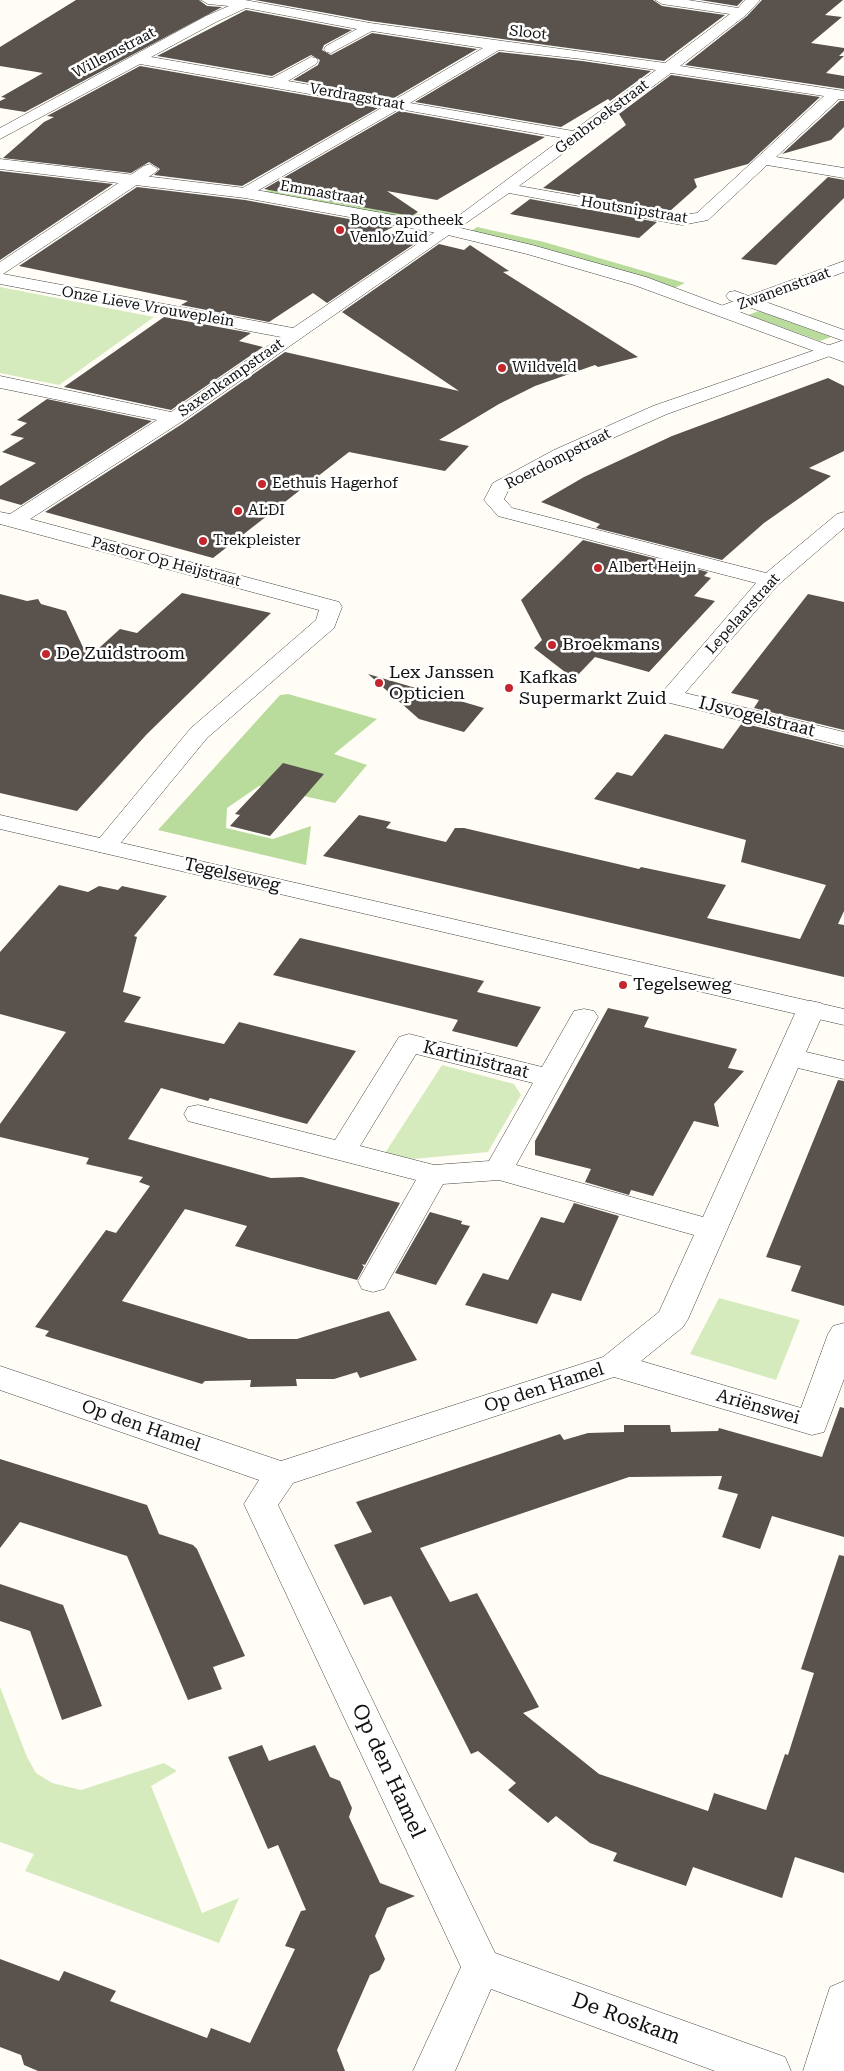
<!DOCTYPE html>
<meta charset="utf-8">
<style>
body{margin:0}
canvas{display:block;background:#fffdf5}
</style>
<canvas width="844" height="2071"></canvas>
<script>
const ctx = document.querySelector('canvas').getContext('2d');
ctx.lineJoin = 'round';
function fillPath(path, color) {
  ctx.fillStyle = color;
  ctx.fill(path, 'evenodd');
}
function poly(rows) {
  const path = new Path2D();
  for (const r of rows) {
    path.moveTo(r[0], r[1]);
    for (let i = 2; i < r.length; i += 2) path.lineTo(r[i], r[i + 1]);
  }
  return path;
}
function trace(path, color, width, dash) {
  ctx.strokeStyle = color;
  ctx.lineWidth = width;
  ctx.lineCap = dash ? 'butt' : 'round';
  ctx.setLineDash(dash || []);
  ctx.stroke(path);
}
function write(font, color, halo, rows, align = 'center') {
  ctx.font = font + ' "Roboto Serif",serif';
  ctx.lineWidth = 5;
  ctx.setLineDash([]);
  ctx.textBaseline = 'middle';
  ctx.strokeStyle = halo;
  ctx.fillStyle = color;
  for (const [text, x, y, turn = 0] of rows) {
    ctx.save();
    ctx.translate(x, y);
    ctx.rotate((+turn || 0) * Math.PI / 180);
    ctx.textAlign = isNaN(turn) ? turn : align;
    if (halo) ctx.strokeText(text, 0, 0);
    ctx.fillText(text, 0, 0);
    ctx.restore();
  }
}
fillPath(poly([
 [0,287,154,317,59,385,0,373],
 [442,1065,514,1084,521,1095,488,1152,413,1159,385,1153],
 [719,1298,800,1320,776,1380,690,1354],
 [0,1687,27,1757,36,1773,52,1783,81,1790,164,1763,177,1771,151,1786,202,1913,239,1898,219,1943,25,1871,34,1854,0,1842]
]), '#d5ebbd');
fillPath(poly([
 [271,188,359,203,440,218,431,224,264,193],
 [477,227,544,242,685,283,672,289,470,232],
 [759,311,831,337,820,341,748,315],
 [288,694,377,719,334,754,367,765,335,803,259,786,227,808,226,828,273,839,311,826,306,865,158,830,280,695]
]), '#b9dc9c');
fillPath(poly([
 [76,0,199,0,207,6,222,7,25,112,0,108,0,101,6,98,1,97,43,73,0,66,0,47],
 [255,0,653,0,662,6,725,15,664,61,370,21],
 [700,0,743,0,737,6],
 [762,0,843,0,825,15,842,17,811,43,844,48,844,51,839,56,844,56,826,73,844,76,844,89,685,65,747,16],
 [246,10,352,30,324,45,322,50,331,55,372,33,477,49,394,98,293,80,318,65,320,60,311,55,272,76,157,56],
 [499,52,582,61,651,71,610,101,608,99,561,127,415,102],
 [140,66,378,108,242,186,154,175,160,169,149,162,131,173,3,158,44,122,54,117,47,116],
 [671,75,820,97,748,164,694,179,697,187,670,211,543,188,626,125,619,114],
 [840,101,844,101,844,127,831,140,782,154],
 [399,111,545,137,437,200,387,191,418,212,411,216,264,189],
 [0,171,113,184,0,260],
 [828,177,844,180,844,198,776,265,741,259],
 [137,187,245,200,393,227,383,232,420,240,327,303,313,293,269,322,181,305,188,301,19,266],
 [530,199,657,222,639,238,510,214],
 [439,244,464,250,470,245,509,271,503,272,638,357,598,367,595,365,535,386,499,404,439,440,469,446,445,471,349,452,213,558,45,512,182,424,285,352,459,391,342,312],
 [164,317,251,333,239,341,263,347,171,410,64,387],
 [828,378,844,386,844,451,809,468,831,476,764,523,722,560,596,528,600,524,541,502,584,477,672,436],
 [47,399,152,421,21,505,0,499,0,486,36,463,2,452,24,438,10,435,27,423,17,420],
 [583,540,708,572,704,576,711,578,694,596,715,601,649,672,595,657,574,679,534,648,542,640,521,600],
 [182,593,271,613,147,734,77,811,0,793,0,594,27,601,38,599,41,604,66,611,88,658,120,629,137,633],
 [808,594,844,602,844,730,754,708,759,700,731,693],
 [368,674,484,708,464,732,419,719],
 [742,723,844,748,844,911,838,924,844,925,844,977,323,856,359,815,391,822,386,828,446,842,455,828,464,828,639,869,641,867,726,885,707,918,800,939,826,885,741,862,746,840,594,799,617,772,632,776,665,734,723,749],
 [283,763,324,774,270,836,230,826,240,815,235,814],
 [59,885,88,892,99,886,118,890,122,886,167,896,134,936,137,937,123,992,141,997,124,1022,224,1044,239,1022,356,1051,307,1124,210,1098,208,1101,161,1088,128,1139,271,1178,302,1177,400,1203,365,1265,362,1264,364,1267,357,1280,235,1246,247,1226,185,1209,122,1301,249,1339,297,1339,389,1311,417,1360,360,1378,357,1372,334,1379,296,1379,297,1386,250,1387,251,1380,205,1381,202,1384,45,1336,49,1331,35,1327,106,1230,116,1233,150,1186,139,1182,143,1177,86,1164,89,1158,0,1137,0,1124,66,1032,0,1014,0,952],
 [300,938,484,981,477,992,541,1007,517,1047,452,1031,458,1020,273,975],
 [608,1008,649,1017,644,1027,737,1049,728,1068,744,1071,714,1104,719,1127,694,1121,653,1196,631,1190,629,1195,585,1182,591,1169,535,1155,535,1141],
 [838,1080,844,1081,844,1306,791,1291,801,1266,766,1257],
 [574,1203,619,1216,581,1301,552,1293,537,1324,465,1305,483,1273,508,1280,541,1217,564,1223],
 [430,1212,462,1221,461,1224,470,1226,436,1285,395,1273],
 [840,1407,844,1408,844,1537,772,1516,760,1549,722,1537,738,1494,718,1489,722,1476,629,1477,420,1548,450,1602,477,1593,539,1707,523,1713,599,1774,708,1811,714,1793,766,1810,785,1754,788,1755,814,1673,801,1669,839,1555,844,1556,844,1873,795,1857,782,1898,693,1867,686,1886,613,1861,617,1853,590,1843,556,1816,548,1823,508,1790,516,1783,478,1751,471,1754,391,1596,364,1605,334,1545,372,1532,356,1502,560,1434,564,1440,588,1433,624,1432,624,1425,670,1425,671,1432,718,1431,719,1428,822,1457],
 [0,1459,147,1505,159,1534,193,1545,197,1549,245,1656,213,1667,222,1689,188,1700,127,1556,20,1522,0,1548],
 [0,1584,63,1605,102,1706,62,1720,30,1631,0,1621],
 [262,1745,269,1761,315,1745,330,1777,340,1781,352,1808,349,1817,380,1883,415,1896,387,1908,375,1936,385,1959,380,1970,370,1975,337,2050,345,2071,38,2071,24,2065,21,2055,0,2047,0,1959,59,1981,64,1971,116,1991,110,2001,207,2038,211,2028,250,2043,295,1949,285,1946,301,1911,306,1910,278,1845,268,1849,228,1757]
]), '#5a524d');
const minor = poly([
 [201,0,245,0,370,23,665,63,730,14,662,4,655,0,688,0,738,8,745,0,760,0,746,15,680,66,844,91,844,99,839,99,776,157,844,168,844,178,767,165,708,220,682,225,509,193,181,422,30,519,339,602,342,607,334,628,207,738,114,851,105,853,96,851,93,846,191,728,316,620,319,610,0,524,0,512,10,514,157,420,0,388,0,376,171,412,281,337,0,284,0,262,144,166,150,164,158,169,156,172,3,274,293,328,457,217,563,138,399,109,245,198,239,196,237,193,239,190,383,107,140,64,0,139,0,128,206,16,229,6,208,4,201,0],
 [246,8,357,29,326,46,324,49,326,52,331,53,372,31,483,48,394,100,288,81,316,64,318,61,316,58,311,57,272,78,151,57,216,22,246,8],
 [499,50,582,59,656,70,573,131,410,103,499,50],
 [671,73,824,96,697,213,682,215,519,186,671,73],
 [844,261,844,272,730,315,718,315,715,311,718,307,844,261],
 [844,340,844,351,667,414,568,458,508,491,504,499,512,508,766,573,837,514,844,512,844,528,778,585,685,693,844,732,844,746,662,701,659,696,756,583,498,516,484,500,493,483,554,450,653,406,844,340],
 [811,1001,821,1003,825,1009,806,1052,844,1061,844,1079,798,1068,688,1319,683,1327,641,1361,801,1408,828,1334,833,1326,844,1323,844,1379,824,1432,812,1435,614,1377,293,1483,278,1505,495,1953,785,2057,791,2071,715,2071,491,1989,455,2071,413,2071,461,1967,244,1504,259,1480,0,1390,0,1366,281,1461,603,1357,659,1312,694,1235,499,1180,443,1184,384,1289,373,1292,362,1289,358,1281,416,1180,188,1121,184,1114,188,1107,198,1105,335,1140,399,1037,409,1034,542,1067,574,1011,584,1009,594,1011,598,1017,516,1165,703,1217,797,1009,801,1003,811,1001],
 [416,1054,533,1083,489,1161,434,1165,360,1146,416,1054],
 [844,1981,844,2071,803,2071,830,1987,844,1981]
]);
const tertiary = poly([
 [0,159,245,188,448,225,532,245,646,277,844,351,844,362,634,285,527,254,448,235,245,198,0,169,0,159],
 [735,291,844,330,844,341,729,300,726,296,729,292,735,291],
 [0,815,844,1009,844,1025,0,829,0,815]
]);
trace(minor, '#444', 1);
trace(tertiary, '#444', 1);
fillPath(minor, '#fff');
fillPath(tertiary, '#fff');
for (const [x, y, r, color] of [
 [340,230,5,"#c4262e"],
 [502,368,5,"#c4262e"],
 [262,484,5,"#c4262e"],
 [238,511,5,"#c4262e"],
 [203,541,5,"#c4262e"],
 [598,568,5,"#c4262e"],
 [552,645,5,"#c4262e"],
 [46,654,5,"#c4262e"],
 [379,683,5,"#c4262e"],
 [509,688,5,"#c4262e"],
 [623,985,5,"#c4262e"]
]) {
  const dot = new Path2D();
  dot.arc(x, y, r, 0, 2 * Math.PI);
  ctx.fillStyle = color;
  ctx.fill(dot);
  trace(dot, '#fff', 2);
}
write('15px', '#111', '#fff', [
 ["Sloot",528,33,6],
 ["Willemstraat",114,53,-28],
 ["Verdragstraat",357,97,10],
 ["Genbroekstraat",602,117,-37],
 ["Emmastraat",322,193,10],
 ["Houtsnipstraat",634,210,9],
 ["Zwanenstraat",784,289,-20],
 ["Onze Lieve Vrouweplein",148,307,10],
 ["Saxenkampstraat",231,378,-35],
 ["Roerdompstraat",558,459,-27],
 ["Pastoor Op Heijstraat",166,562,15],
 ["Lepelaarstraat",743,614,-48]
]);
write('15px', '#111', '#fff', [
 ["Boots apotheek",350,221],
 ["Venlo Zuid",350,238],
 ["Wildveld",512,368],
 ["Eethuis Hagerhof",272,484],
 ["ALDI",248,511],
 ["Trekpleister",213,541],
 ["Albert Heijn",608,568]
], 'left');
write('18px', '#111', '#fff', [
 ["Broekmans",562,645],
 ["De Zuidstroom",56,654],
 ["Lex Janssen",389,673],
 ["Opticien",389,694],
 ["Kafkas",519,678],
 ["Supermarkt Zuid",519,699],
 ["Tegelseweg",633,985]
], 'left');
write('18px', '#111', '#fff', [
 ["IJsvogelstraat",757,717,14],
 ["Tegelseweg",232,875,13],
 ["Kartinistraat",476,1060,14],
 ["Op den Hamel",544,1388,-18],
 ["Ariënswei",758,1407,16],
 ["Op den Hamel",141,1426,19]
]);
write('21px', '#111', '#fff', [
 ["Op den Hamel",388,1771,65],
 ["De Roskam",626,2019,20]
]);
</script>
